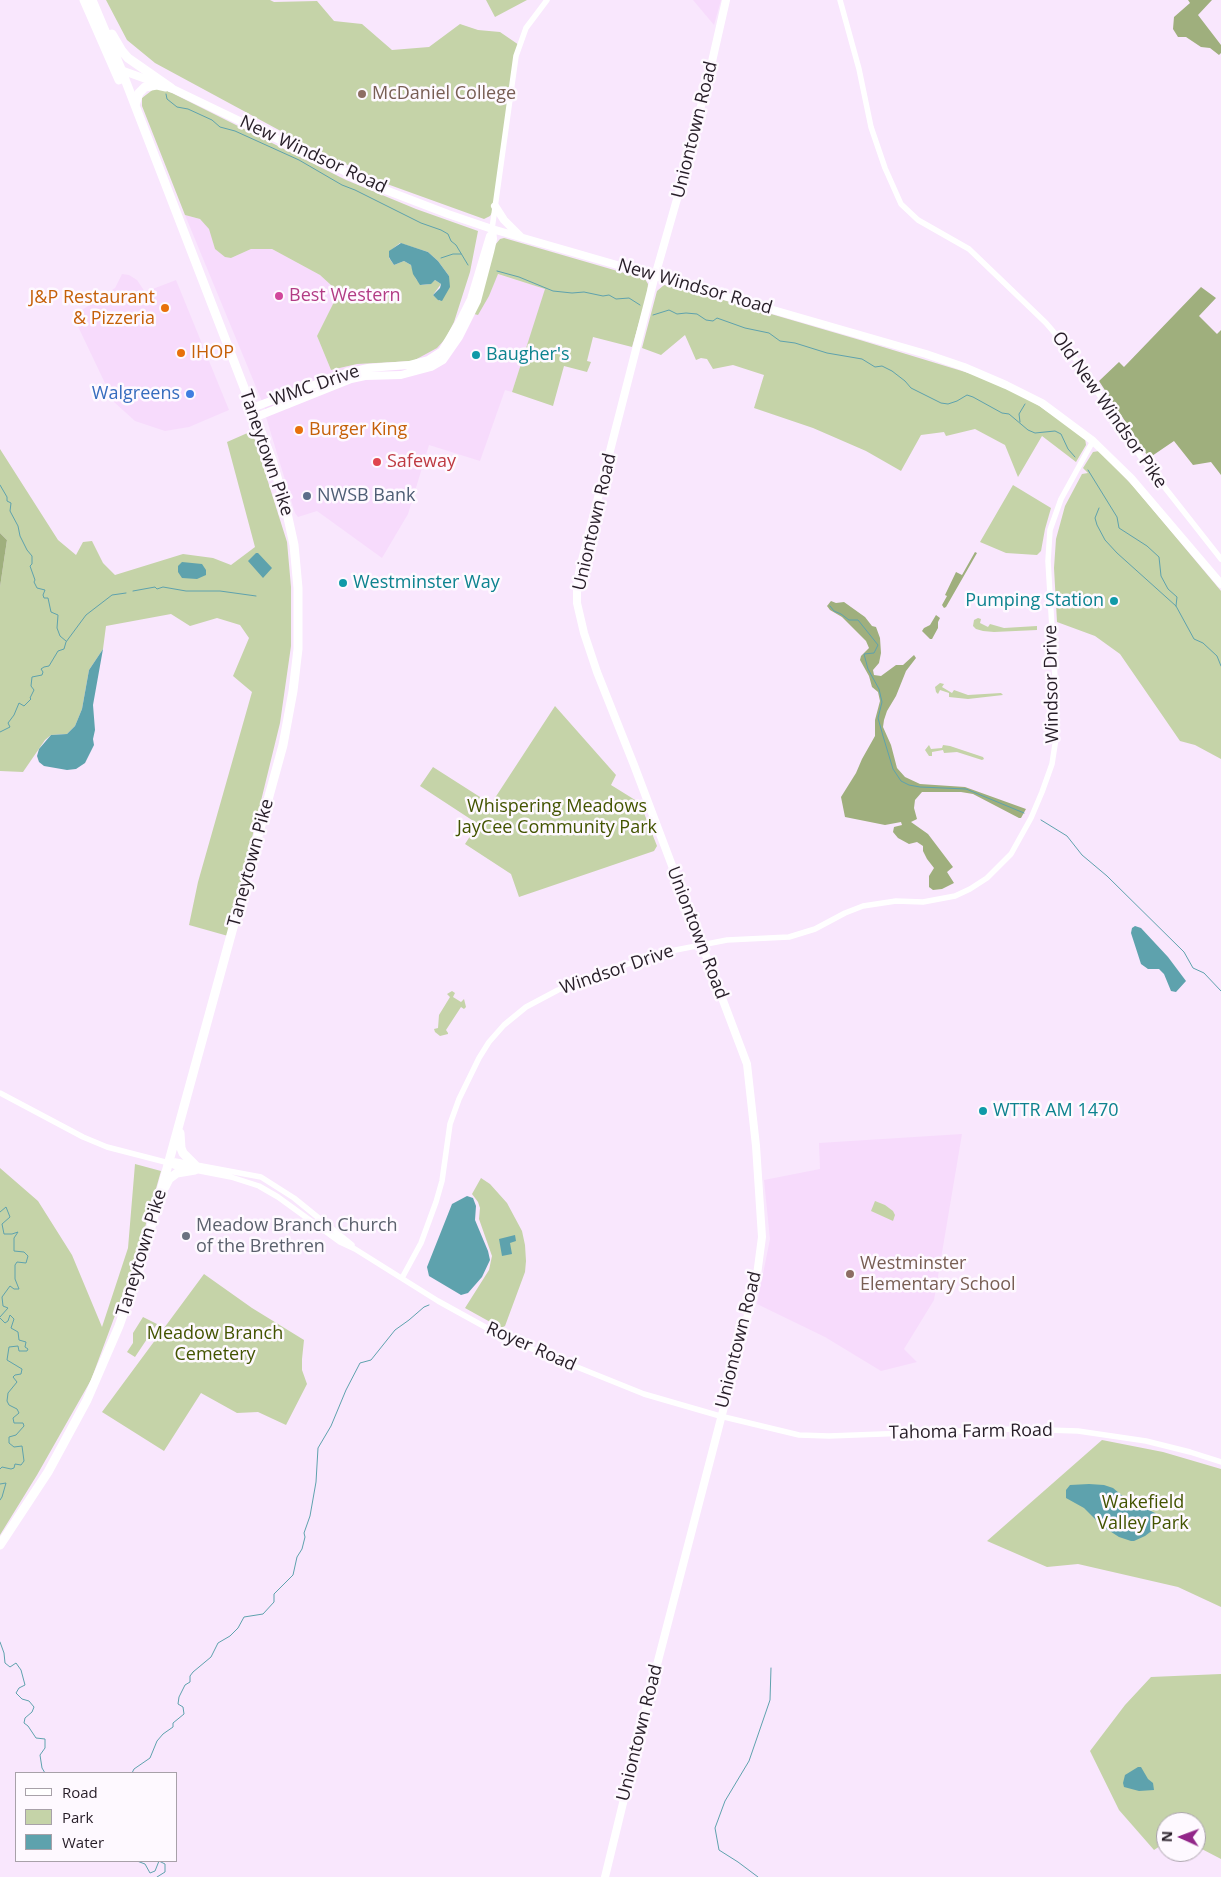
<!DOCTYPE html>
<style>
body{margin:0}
#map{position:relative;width:1221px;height:1877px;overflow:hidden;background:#f9e7fd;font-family:"Open Sans",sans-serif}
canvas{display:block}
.legend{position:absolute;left:15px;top:1772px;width:162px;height:90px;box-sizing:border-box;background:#fef9ff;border:1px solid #a8a1a9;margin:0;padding:6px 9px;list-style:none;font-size:15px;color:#261d27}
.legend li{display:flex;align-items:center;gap:10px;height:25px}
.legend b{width:25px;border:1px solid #a8a1a9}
.north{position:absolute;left:1156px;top:1812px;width:50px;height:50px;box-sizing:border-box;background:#fef9ff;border:1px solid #a8a1a9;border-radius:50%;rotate:272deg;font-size:14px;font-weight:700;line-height:20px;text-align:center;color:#261d27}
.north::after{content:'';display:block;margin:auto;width:18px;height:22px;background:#922689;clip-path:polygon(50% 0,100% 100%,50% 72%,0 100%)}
</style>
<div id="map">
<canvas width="1221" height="1877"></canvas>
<ul class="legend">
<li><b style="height:6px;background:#fff"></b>Road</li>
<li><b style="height:14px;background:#c5d3a8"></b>Park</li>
<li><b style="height:14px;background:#5ea2ad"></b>Water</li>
</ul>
<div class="north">N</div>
</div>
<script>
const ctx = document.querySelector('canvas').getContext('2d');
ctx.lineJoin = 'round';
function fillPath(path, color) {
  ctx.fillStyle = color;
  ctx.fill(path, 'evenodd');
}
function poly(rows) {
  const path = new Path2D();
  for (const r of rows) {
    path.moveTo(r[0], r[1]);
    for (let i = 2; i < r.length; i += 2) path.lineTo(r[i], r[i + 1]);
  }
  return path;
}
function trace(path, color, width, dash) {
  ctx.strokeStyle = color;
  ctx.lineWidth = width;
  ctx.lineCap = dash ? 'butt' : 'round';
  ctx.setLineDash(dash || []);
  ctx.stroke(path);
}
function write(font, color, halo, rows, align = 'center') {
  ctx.font = font + ' "Open Sans",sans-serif';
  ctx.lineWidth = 5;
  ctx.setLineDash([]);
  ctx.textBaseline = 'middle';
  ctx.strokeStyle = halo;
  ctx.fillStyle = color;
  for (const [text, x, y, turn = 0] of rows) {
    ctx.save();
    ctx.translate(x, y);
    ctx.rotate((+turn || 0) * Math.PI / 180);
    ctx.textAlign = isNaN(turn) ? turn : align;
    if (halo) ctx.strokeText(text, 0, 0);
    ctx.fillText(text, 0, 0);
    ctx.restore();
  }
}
fillPath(poly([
 [693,0,721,0,714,25],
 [185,215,200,219,210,229,215,249,231,258,251,249,272,249,320,275,332,286,336,293,334,302,317,336,331,370,357,364,387,363,446,338,454,322,474,314,489,296,497,274,546,289,512,392,505,390,480,461,429,445,408,514,382,558,317,511,298,517,295,513,266,417,268,416],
 [122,274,129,275,137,280,145,292,176,280,229,410,189,427,165,431,135,421,114,402,73,316,115,288],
 [962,1134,934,1300,904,1349,917,1362,881,1371,825,1337,757,1304,770,1239,764,1180,820,1169,819,1143]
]), '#f7dbfc');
fillPath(poly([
 [106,0,270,0,274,2,317,1,334,21,362,24,392,50,429,47,460,24,478,30,500,32,519,45,493,211,490,216,484,219,387,184,314,149,155,63,127,40],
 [486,0,527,0,495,17],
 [155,88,164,89,346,180,416,209,478,231,470,272,454,322,446,338,437,348,413,361,357,364,331,370,317,336,334,302,336,293,332,286,320,275,272,249,251,249,231,258,225,257,215,249,209,229,200,219,185,215,142,106,142,98],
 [400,243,428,252,438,261,449,276,440,301,433,295,441,284,435,280,430,284,422,285,416,279,411,265,404,261,394,265,389,258,391,250],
 [504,238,645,279,648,284,647,295,632,347,593,337,587,361,591,362,587,372,564,366,553,406,512,392,545,289,498,274,489,296,478,315,474,314,480,300,495,245,500,239],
 [664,285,706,295,860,340,975,375,1018,394,1038,405,1085,438,1086,445,1076,462,1042,436,1018,477,1005,445,975,429,946,436,944,432,921,435,901,471,866,451,813,428,754,408,764,375,733,365,713,369,707,359,701,358,696,360,685,335,661,355,642,348,657,291],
 [252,431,287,542,291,587,291,646,280,723,228,936,189,925,198,882,252,692,233,676,249,638,240,625,217,618,190,626,171,614,106,626,103,649,89,670,82,709,75,726,67,734,51,735,45,740,23,772,0,771,0,587,7,540,0,533,0,449,58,540,76,555,83,542,92,541,103,563,115,575,183,554,213,558,231,565,255,547,227,442],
 [1099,451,1133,486,1221,591,1221,759,1195,745,1180,741,1120,654,1095,636,1057,622,1054,568,1056,539,1065,506,1082,474,1088,473,1083,468,1093,452],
 [1013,485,1051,508,1045,529,1041,551,1037,555,1006,553,980,542],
 [978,618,981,619,980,623,988,627,990,624,1004,628,1037,626,1037,630,994,632,983,631,976,629,973,626,974,620],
 [940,683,944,684,942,687,952,693,954,690,968,695,1001,693,1003,695,968,699,949,697,949,693,940,690,938,694,936,692,935,687],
 [555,706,616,775,611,785,640,803,657,846,654,851,519,897,511,874,465,844,478,824,420,786,433,767,491,804],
 [929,745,931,749,942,748,943,745,950,746,983,757,984,759,982,760,957,752,944,753,943,750,932,752,932,756,929,756,925,750],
 [452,991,455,993,453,997,461,1002,464,999,466,1007,464,1009,461,1007,446,1030,448,1033,448,1034,440,1036,435,1032,434,1029,438,1028,439,1015,450,997,447,994],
 [135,1164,161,1171,136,1259,91,1380,37,1475,0,1535,0,1168,38,1201,72,1255,102,1327,128,1248],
 [481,1178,490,1184,507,1203,522,1231,525,1245,526,1261,525,1272,505,1326,501,1328,465,1308,489,1270,492,1256,479,1219,480,1208,478,1202,472,1194],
 [875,1201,885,1205,893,1211,895,1215,893,1221,871,1211],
 [204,1274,252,1308,304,1340,302,1359,302,1370,307,1384,286,1425,258,1412,237,1413,201,1393,164,1451,102,1412],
 [143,1317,157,1324,135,1357,127,1352,133,1343,133,1333],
 [1102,1440,1163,1452,1221,1469,1221,1607,1178,1587,1078,1564,1047,1567,987,1541],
 [1221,1674,1221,1859,1196,1846,1196,1822,1166,1822,1166,1843,1164,1844,1166,1844,1166,1852,1170,1852,1167,1853,1162,1847,1163,1844,1154,1850,1119,1810,1090,1751,1125,1705,1151,1677]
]), '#c5d3a8');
fillPath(poly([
 [1188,0,1212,0,1198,15,1221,45,1221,53,1219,55,1210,48,1201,47,1186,37,1178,37,1173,29,1174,17,1190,3],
 [1201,287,1216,298,1199,316,1217,334,1221,330,1221,475,1211,462,1193,465,1174,441,1149,458,1099,381,1119,362,1124,367],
 [0,533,7,540,0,587],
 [975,552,977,553,946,607,944,608,942,605,947,596,945,595,956,572,962,575],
 [831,601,836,603,844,602,865,617,872,626,876,627,880,638,881,653,879,663,873,670,874,675,881,676,896,665,903,665,914,655,916,658,906,671,896,696,887,711,884,720,883,727,891,745,897,768,905,777,920,784,965,787,1026,809,1021,818,1019,818,973,794,961,792,922,792,915,800,914,808,917,819,911,822,928,834,953,867,947,872,954,883,942,889,933,890,929,887,929,876,934,868,927,859,923,851,923,846,917,842,909,844,898,838,893,832,894,827,902,825,901,822,885,825,845,817,841,797,856,773,862,759,875,736,875,720,880,701,878,692,872,687,869,676,860,660,861,656,869,648,866,641,842,617,830,610,827,606],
 [936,615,940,618,938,622,938,628,932,639,930,639,922,631,924,628,930,625]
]), '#9faf7d');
fillPath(poly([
 [401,243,428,252,438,261,449,276,450,287,442,301,438,300,433,295,440,288,441,284,435,280,431,284,420,285,413,274,411,265,404,261,394,265,390,259,389,257,389,251],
 [256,553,258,553,272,568,263,578,248,561],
 [182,562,202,564,206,570,206,575,197,579,182,578,178,572,178,566],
 [103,649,93,705,95,730,93,739,94,745,85,763,76,769,67,770,44,766,39,762,37,756,39,749,51,735,67,734,75,726,82,709,89,670],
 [1135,926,1141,928,1168,957,1186,981,1176,992,1171,991,1164,974,1159,969,1148,969,1141,964,1131,933,1132,928],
 [467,1196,473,1198,476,1206,475,1220,488,1251,490,1260,482,1277,468,1293,461,1295,429,1276,427,1267,452,1204],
 [515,1235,516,1241,510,1243,512,1254,502,1256,499,1239],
 [1089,1484,1104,1485,1113,1488,1125,1498,1155,1513,1162,1521,1162,1523,1145,1536,1134,1541,1131,1541,1119,1537,1102,1526,1084,1508,1066,1498,1066,1490,1070,1485],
 [1138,1767,1141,1767,1148,1779,1153,1783,1154,1790,1139,1791,1124,1787,1123,1783,1125,1775]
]), '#5ea2ad');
trace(poly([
 [166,94,167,99,177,107,188,109,212,120,220,127,235,131,299,160,342,185,355,190,421,223,441,230,448,234,451,241,456,245,468,265],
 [441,258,453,254,461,254],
 [497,271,519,277,553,291,572,293,584,292,603,296,609,295,616,299,629,298,640,305],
 [653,315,669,310,677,314,686,313,697,314,706,320,713,321,717,318,745,328,769,333,780,341,795,343,827,353,862,359,875,367,882,366,892,371,905,381,911,388,941,403,948,404,957,401,967,395,973,397,1002,413,1009,414,1028,430,1035,433,1055,431,1061,434,1068,449,1075,457],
 [1020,422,1019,414,1025,404],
 [1088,470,1117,517,1119,528,1147,546,1159,557,1161,576,1168,589,1177,597,1176,606],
 [0,485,7,497,7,501,11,503,10,511,18,526,20,536,27,550,32,556,32,564,30,566,35,580,34,582,37,588,45,590,43,595,44,598,48,598,51,612,58,615,57,628,60,636,66,641],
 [1099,508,1095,518,1097,525,1105,540,1117,553,1176,606,1194,639,1203,643,1217,656,1221,666],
 [133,591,155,587,157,589,163,587,186,591,220,591,256,596],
 [830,606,834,611,841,614,849,620,858,620,878,645,874,653,864,654,868,669,879,689,882,702,878,718,883,736,893,769,901,781,909,785,920,787,966,789,1024,813],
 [0,732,10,727,8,723,14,715,19,703,24,706,31,699,30,698,34,690,31,686,32,677,42,675,43,672,41,669,44,667,49,666,58,651,64,649,66,642,86,615,112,595,126,593],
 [1041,820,1067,836,1082,855,1107,876,1184,952,1193,968,1204,973,1221,991],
 [0,1212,6,1207,10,1217,2,1224,4,1234,12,1234,18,1232,14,1238,14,1251,24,1252,28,1256,26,1263,17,1262,15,1265,15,1279,19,1289,14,1289,10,1286,2,1297,3,1306,8,1308,0,1317],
 [0,1318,5,1323,8,1321,10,1315,14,1319,11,1328,18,1332,19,1340,26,1342,25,1347,28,1349,27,1351,19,1351,18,1346,9,1347,7,1360,22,1369,21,1374,15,1375,13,1377,17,1382,8,1393,7,1401,9,1405,17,1409,19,1413,13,1418,14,1423,23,1423,24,1426,16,1435,9,1437,9,1443,14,1447,22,1446,24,1461,21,1465,15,1464,14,1468,11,1469,2,1467,0,1469],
 [0,1484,6,1483,2,1497,0,1500],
 [0,1642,4,1653,5,1663,10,1667,16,1663,21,1670,25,1685,19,1688,16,1693,22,1699,29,1701,34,1707,32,1712,25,1718,24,1723,28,1726,36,1738,45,1739,45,1748,40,1755,42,1768,45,1773],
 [132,1773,134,1769,150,1758,157,1741,163,1734,173,1727,173,1723,184,1714,183,1707,178,1704,179,1697,185,1685,190,1682,190,1676,193,1672,211,1657,218,1643,230,1636,238,1628,244,1617,263,1614,274,1602,274,1594,293,1575,297,1557,302,1549,305,1537,304,1533,310,1516,316,1482,318,1448,331,1426,346,1390,360,1363,371,1360,395,1330,409,1320,424,1307,429,1305],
 [137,1861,145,1864,150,1873,155,1871,159,1861,165,1864,165,1872,157,1877],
 [758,1877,738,1862,719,1850,715,1828,725,1801,749,1761,770,1700,771,1668]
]), '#5ea2ad', 1);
trace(poly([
 [840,0,859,69,871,127,885,168,901,204,918,220,969,249,1046,323,1070,351,1140,456,1221,559],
 [492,229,516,56,526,28,547,0],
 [0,1093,83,1137,107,1147,169,1163,174,1166,231,1177,259,1186,278,1197,340,1242,355,1249,438,1301,505,1338,644,1394,720,1416,799,1435,829,1436,1015,1429,1078,1431,1146,1441,1190,1452,1221,1462],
 [169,1163,175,1161,261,1177,294,1198,352,1245],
 [402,1278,421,1243,436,1202,442,1181,450,1124,459,1099,479,1058,489,1042,504,1025,526,1007,558,990,655,954,727,940,789,937,815,929,845,913,863,906,896,901,923,902,955,896,970,889,987,878,1011,854,1031,818,1042,792,1052,764,1056,738,1056,695,1048,561,1050,530,1061,499,1093,441]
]), '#fff', 5.5);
trace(poly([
 [118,69,171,88,346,172,388,191,448,214,492,229,926,354,964,367,1006,385,1042,403,1093,441,1131,478,1221,584],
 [495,206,504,220,521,237],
 [252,408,346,373,368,368,409,365,428,360,442,351,461,319,471,299,490,236],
 [256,417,351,379,365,376,401,375,431,367,443,360,459,337,477,301,490,252,493,239,492,229],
 [605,1877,652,1684,752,1299,757,1275,762,1237,756,1146,747,1064,634,765,597,672,584,633,577,603,577,585,580,568,653,283,683,178,711,66,726,0]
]), '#fff', 8);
trace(poly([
 [84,0,119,80],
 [112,34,122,51,128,58,171,88],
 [135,105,139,93,145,87,157,85,166,87],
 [180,1133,181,1148,183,1153,195,1165],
 [165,1187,169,1179,177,1173,195,1170],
 [0,1545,48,1472,87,1400,119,1326,140,1267,283,745,293,691,298,649,298,588,294,545,285,504,272,460,121,69,92,0]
]), '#fff', 9);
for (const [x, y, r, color] of [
 [362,94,5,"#8d6e63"],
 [279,296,5,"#d1479c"],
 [165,308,5,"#e8710a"],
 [181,353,5,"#e8710a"],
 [476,355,5,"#0f9aa8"],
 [190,394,5,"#3f7fe0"],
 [299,430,5,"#e8710a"],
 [377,462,5,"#e0444e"],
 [307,496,5,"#5c6f8a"],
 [343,583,5,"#0f9aa8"],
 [1114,601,5,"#0f9aa8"],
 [983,1111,5,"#0f9aa8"],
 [186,1236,5,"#6b7280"],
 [850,1274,5,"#8d6e63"]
]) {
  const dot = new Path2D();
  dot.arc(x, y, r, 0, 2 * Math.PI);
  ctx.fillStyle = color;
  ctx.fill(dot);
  trace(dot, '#fef9ff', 2);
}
write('18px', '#785e54', '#fef9ff', [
 ["McDaniel College",372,94],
 ["Westminster",860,1264],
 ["Elementary School",860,1285]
], 'left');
write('18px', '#261d27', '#fef9ff', [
 ["Uniontown Road",695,130,-76],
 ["New Windsor Road",313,155,25],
 ["New Windsor Road",695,287,16],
 ["WMC Drive",315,386,-19],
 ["Old New Windsor Pike",1109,410,55],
 ["Taneytown Pike",266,453,71],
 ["Uniontown Road",595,522,-77],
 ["Windsor Drive",1052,684,-91],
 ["Taneytown Pike",251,863,-75],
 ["Uniontown Road",697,933,69],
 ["Windsor Drive",617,970,-19],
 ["Taneytown Pike",142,1253,-73],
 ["Uniontown Road",739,1340,-76],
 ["Royer Road",531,1347,24],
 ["Tahoma Farm Road",971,1432,-1],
 ["Uniontown Road",640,1733,-76]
]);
write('18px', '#b23c85', '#fef9ff', [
 ["Best Western",289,296]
], 'left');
write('18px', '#c56008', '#fef9ff', [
 ["J&P Restaurant",155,298,"right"],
 ["& Pizzeria",155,319,"right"],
 ["IHOP",191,353],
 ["Burger King",309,430]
], 'left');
write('18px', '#0d838f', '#fef9ff', [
 ["Baugher's",486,355],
 ["Westminster Way",353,583],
 ["Pumping Station",1104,601,"right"],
 ["WTTR AM 1470",993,1111]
], 'left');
write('18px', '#366cbe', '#fef9ff', [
 ["Walgreens",180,394]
], 'right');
write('18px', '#be3a42', '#fef9ff', [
 ["Safeway",387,462]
], 'left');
write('18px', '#4e5e75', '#fef9ff', [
 ["NWSB Bank",317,496]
], 'left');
write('18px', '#435401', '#fef9ff', [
 ["Whispering Meadows",557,807],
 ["JayCee Community Park",557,828],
 ["Meadow Branch",215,1334],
 ["Cemetery",215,1355],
 ["Wakefield",1143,1503],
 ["Valley Park",1143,1524]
]);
write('18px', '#5b616d', '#fef9ff', [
 ["Meadow Branch Church",196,1226],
 ["of the Brethren",196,1247]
], 'left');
</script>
